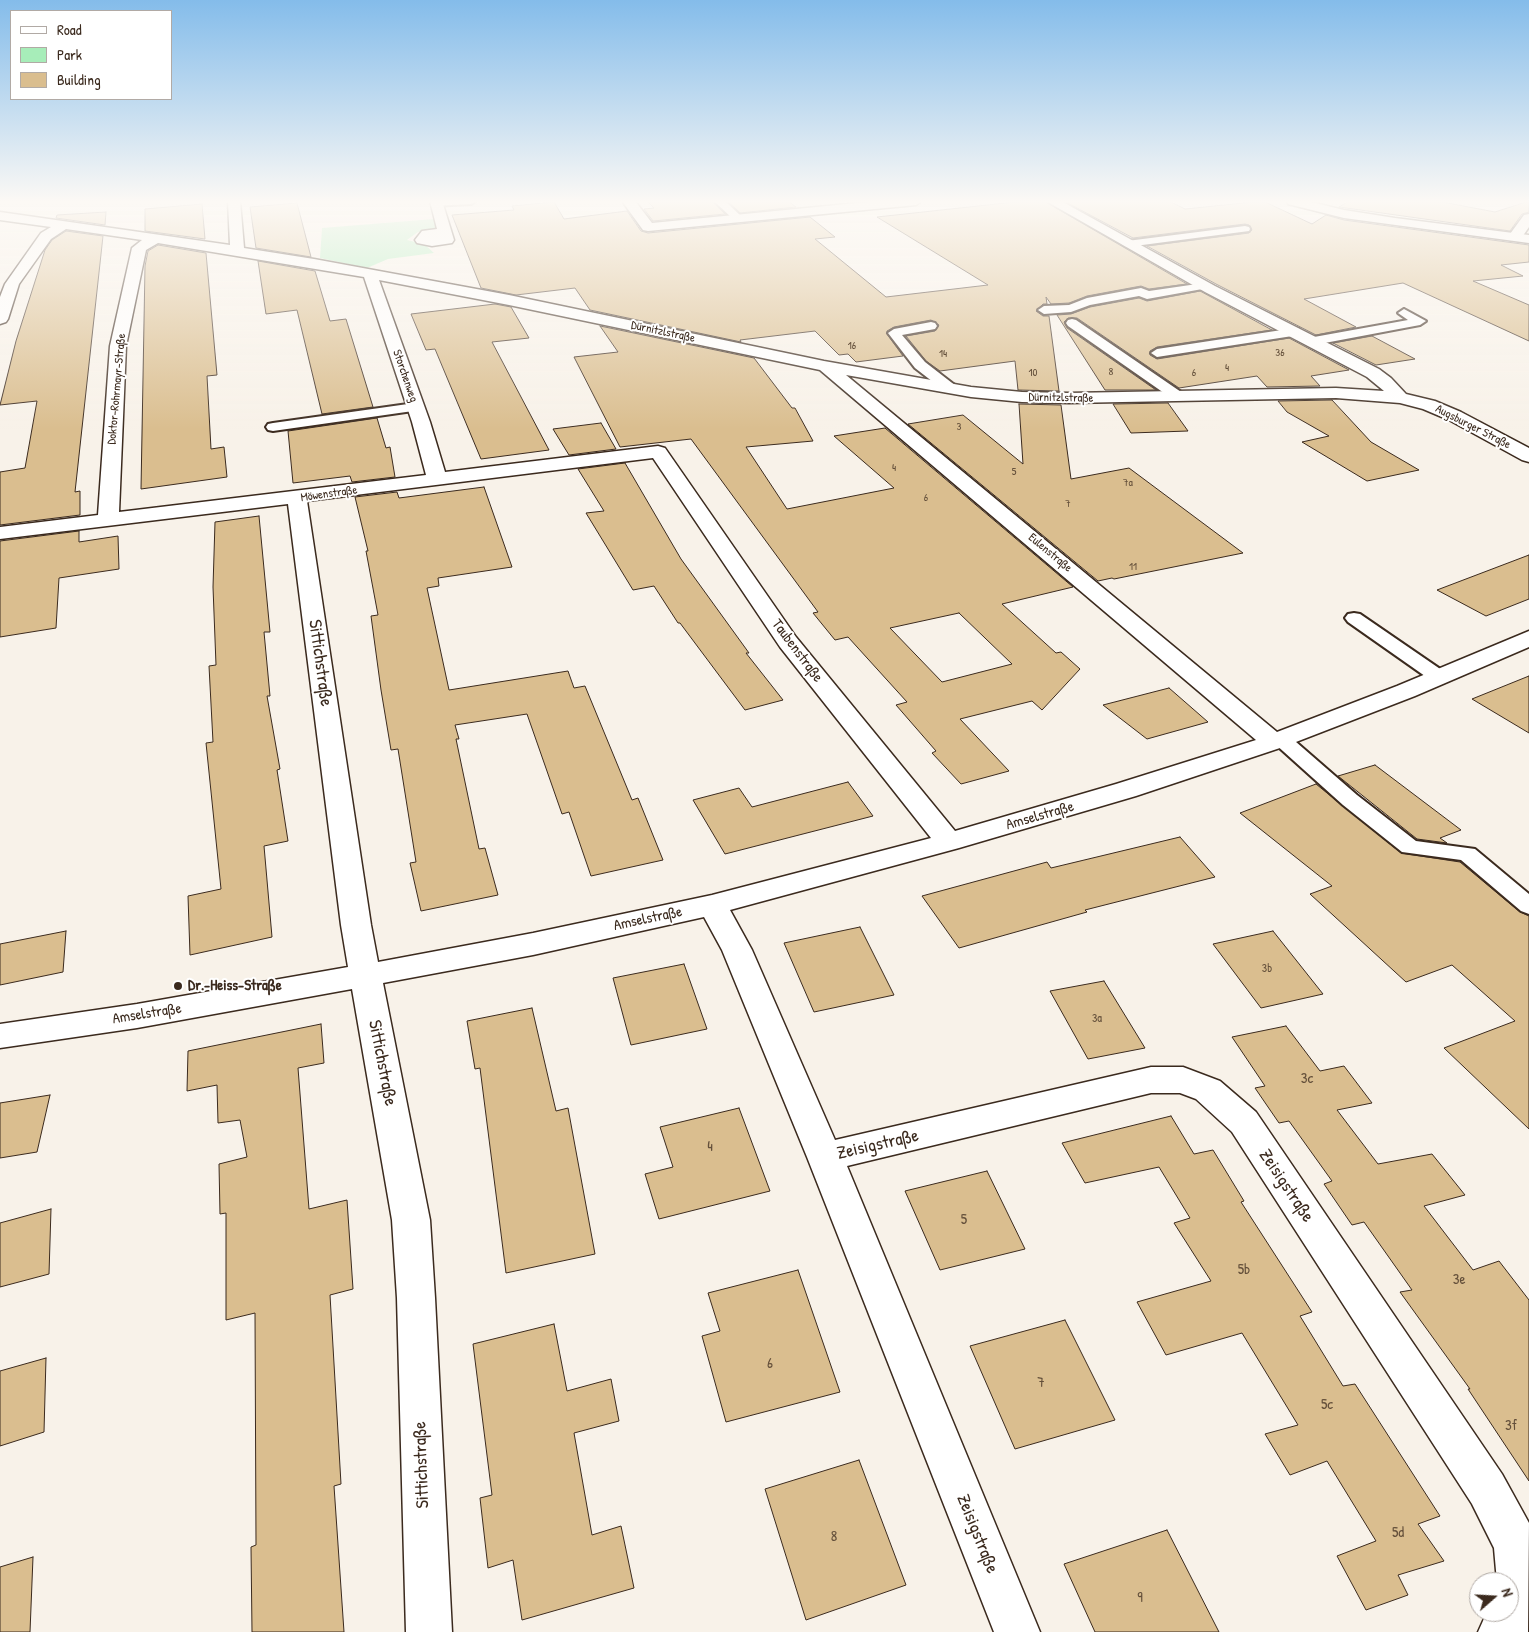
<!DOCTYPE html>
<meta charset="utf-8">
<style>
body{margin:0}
#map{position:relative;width:1529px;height:1632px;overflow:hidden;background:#f8f2e9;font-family:"Patrick Hand",sans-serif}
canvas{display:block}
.legend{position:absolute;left:10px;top:10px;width:162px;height:90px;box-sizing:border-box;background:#fff;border:1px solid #b1aaa5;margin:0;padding:6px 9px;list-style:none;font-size:15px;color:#3b2a1e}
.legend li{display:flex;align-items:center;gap:10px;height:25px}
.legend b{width:25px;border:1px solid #b1aaa5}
.north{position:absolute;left:1469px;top:1572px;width:50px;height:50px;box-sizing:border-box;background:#fff;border:1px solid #b1aaa5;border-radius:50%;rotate:71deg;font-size:14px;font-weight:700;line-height:20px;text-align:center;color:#3b2a1e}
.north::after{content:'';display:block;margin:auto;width:18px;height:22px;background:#3b2a1e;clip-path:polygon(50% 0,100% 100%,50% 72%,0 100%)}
</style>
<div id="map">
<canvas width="1529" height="1632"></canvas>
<ul class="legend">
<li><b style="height:6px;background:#fff"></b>Road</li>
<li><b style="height:14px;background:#a7edb9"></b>Park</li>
<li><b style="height:14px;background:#dabe8f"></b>Building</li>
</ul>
<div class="north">N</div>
</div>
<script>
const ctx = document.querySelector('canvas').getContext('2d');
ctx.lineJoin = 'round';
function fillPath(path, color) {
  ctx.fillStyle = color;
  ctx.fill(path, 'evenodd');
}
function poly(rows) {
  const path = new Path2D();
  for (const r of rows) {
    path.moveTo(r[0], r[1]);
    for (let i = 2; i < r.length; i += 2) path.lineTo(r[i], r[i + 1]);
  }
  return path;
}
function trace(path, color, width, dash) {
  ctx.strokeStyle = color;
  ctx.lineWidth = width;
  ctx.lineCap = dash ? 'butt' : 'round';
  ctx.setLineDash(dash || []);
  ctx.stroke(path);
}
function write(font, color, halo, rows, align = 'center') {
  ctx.font = font + ' "Patrick Hand",sans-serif';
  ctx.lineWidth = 4;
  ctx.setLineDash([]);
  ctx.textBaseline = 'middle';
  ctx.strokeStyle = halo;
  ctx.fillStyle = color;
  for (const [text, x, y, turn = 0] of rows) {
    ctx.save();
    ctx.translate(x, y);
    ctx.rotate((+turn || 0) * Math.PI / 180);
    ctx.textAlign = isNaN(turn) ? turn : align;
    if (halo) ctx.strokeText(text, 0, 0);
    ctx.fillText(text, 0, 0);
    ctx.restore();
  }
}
fillPath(poly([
 [434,219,438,230,418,232,407,240,424,244,434,253,388,259,367,268,320,258,322,228]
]), '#a7edb9');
const building = poly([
 [647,201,712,201,725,214,653,221,644,209,654,208,647,201],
 [727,201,788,201,796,207,740,213,727,201],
 [1024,201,1044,201,1187,284,1149,289,1141,286,1087,296,1069,303,1051,304,1046,297,1047,304,1043,304,1036,311,1043,316,1049,316,1059,391,1018,390,1015,361,940,371,926,361,906,336,935,331,939,325,931,320,894,327,887,331,887,334,903,356,856,362,848,354,839,355,815,331,740,340,741,342,590,310,575,288,516,295,481,288,452,215,514,210,512,206,554,202,564,219,627,211,641,231,648,233,810,217,835,237,815,239,886,297,988,285,877,217,1024,201],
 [1064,201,1169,201,1185,209,1263,201,1312,224,1326,215,1344,220,1529,245,1529,262,1501,265,1523,276,1473,281,1529,305,1529,341,1403,283,1304,299,1356,327,1316,335,1216,284,1147,246,1249,233,1252,230,1249,225,1245,224,1133,238,1064,201],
 [1349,201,1437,201,1495,212,1529,201,1529,212,1522,214,1510,231,1339,207,1349,201],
 [297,203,311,257,256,248,250,207,297,203],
 [202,204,205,239,145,231,145,209,202,204],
 [106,212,105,225,56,218,57,215,106,212],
 [66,231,103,236,75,492,80,491,80,515,0,525,0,472,25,468,37,401,0,405,16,341,45,250,52,240,66,231],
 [158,245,206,253,217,375,207,376,211,449,224,447,227,477,141,489,145,266,148,251,158,245],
 [258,261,315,271,330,321,346,319,373,407,322,414,297,310,266,314,258,261],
 [1200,291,1272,330,1157,347,1150,351,1150,355,1157,359,1289,338,1349,370,1311,376,1320,386,1267,387,1257,376,1179,388,1077,318,1068,318,1064,322,1067,328,1156,390,1105,390,1057,315,1071,314,1090,307,1139,298,1147,301,1200,291],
 [495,304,511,307,529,338,492,342,549,450,481,459,435,349,426,350,411,314,495,304],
 [600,326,754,358,792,408,795,408,813,441,746,447,787,509,894,488,834,436,885,428,1073,587,1002,604,1056,653,1061,652,1080,669,1042,710,1032,701,960,719,1009,771,961,784,932,753,936,751,896,705,907,702,848,637,835,640,813,613,818,612,691,439,620,447,574,357,618,352,600,326],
 [959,613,1012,664,942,682,890,628,959,613],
 [1372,336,1415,359,1376,365,1333,343,1372,336],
 [1332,400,1371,442,1419,470,1367,481,1302,442,1329,436,1287,412,1278,401,1332,400],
 [1168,403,1188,431,1131,433,1113,404,1168,403],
 [1019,404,1061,405,1071,479,1129,468,1243,553,1114,579,1112,578,1098,581,908,424,963,415,1023,464,1019,404],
 [377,418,386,448,390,447,395,477,352,482,350,476,293,483,288,431,377,418],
 [601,423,616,449,569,455,553,429,601,423],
 [625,463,681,559,749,653,746,653,783,700,745,710,680,623,678,623,654,586,633,590,586,513,604,511,578,469,625,463],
 [484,487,512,567,438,578,439,586,427,588,449,690,568,671,574,688,585,686,632,800,638,798,663,860,591,876,569,812,562,814,527,714,455,725,459,739,456,739,479,849,485,848,498,895,421,911,410,863,416,862,398,749,391,750,381,690,371,616,378,615,366,551,368,551,355,497,397,492,399,498,484,487],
 [259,516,270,632,264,632,270,696,267,696,280,769,277,770,288,841,264,846,272,937,190,955,188,896,221,889,206,743,213,742,209,666,216,665,213,587,215,522,259,516],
 [79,531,79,542,118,536,119,569,59,578,56,628,0,637,0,541,79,531],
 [1529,555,1529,599,1486,616,1437,590,1529,555],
 [1529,676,1529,733,1472,699,1529,676],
 [1169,688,1208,722,1147,739,1103,705,1169,688],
 [1375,765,1461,830,1440,838,1447,843,1417,839,1338,776,1375,765],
 [848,782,873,816,725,854,693,800,739,788,752,807,848,782],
 [1316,784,1401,853,1460,862,1520,912,1529,916,1529,1129,1444,1048,1515,1021,1452,965,1406,982,1310,894,1332,886,1240,813,1316,784],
 [1180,837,1215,877,1085,910,1087,912,959,948,922,896,1047,862,1051,868,1180,837],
 [860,927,894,995,814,1012,784,943,860,927],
 [66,931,63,972,0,985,0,944,66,931],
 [1273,931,1323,994,1261,1008,1213,944,1273,931],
 [684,964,707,1029,631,1045,613,978,684,964],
 [1104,981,1145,1048,1088,1059,1050,991,1104,981],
 [532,1008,556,1111,568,1108,595,1254,506,1273,480,1068,475,1069,467,1021,532,1008],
 [321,1024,324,1063,298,1068,309,1209,347,1200,353,1289,330,1295,341,1484,334,1486,344,1632,252,1632,251,1547,256,1545,255,1313,226,1320,226,1213,220,1214,219,1164,247,1157,240,1120,218,1123,217,1085,187,1091,188,1051,321,1024],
 [1286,1026,1320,1071,1344,1066,1372,1103,1337,1110,1378,1164,1432,1154,1465,1195,1424,1206,1473,1270,1499,1261,1529,1300,1529,1481,1468,1389,1470,1389,1400,1292,1412,1290,1364,1222,1352,1225,1324,1184,1332,1181,1289,1121,1279,1123,1255,1088,1265,1086,1232,1037,1286,1026],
 [50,1095,37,1152,0,1158,0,1103,50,1095],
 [739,1108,770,1191,659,1219,645,1174,673,1167,660,1127,739,1108],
 [1171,1116,1194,1154,1213,1150,1244,1201,1241,1202,1312,1312,1300,1316,1343,1386,1355,1384,1440,1516,1418,1524,1444,1561,1398,1575,1408,1595,1366,1610,1337,1556,1376,1541,1327,1461,1290,1475,1265,1434,1298,1425,1242,1333,1166,1355,1137,1302,1211,1281,1174,1223,1190,1218,1159,1167,1085,1183,1062,1143,1171,1116],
 [987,1171,1025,1249,940,1270,905,1191,987,1171],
 [51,1209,49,1274,0,1287,0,1223,51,1209],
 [798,1270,840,1392,726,1422,702,1336,720,1331,708,1293,798,1270],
 [1065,1320,1115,1420,1015,1449,970,1346,1065,1320],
 [554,1324,567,1391,611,1379,619,1421,574,1433,592,1535,621,1526,634,1588,522,1620,513,1560,488,1568,480,1498,492,1495,473,1344,554,1324],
 [46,1358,44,1432,0,1446,0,1371,46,1358],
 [859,1460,906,1585,806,1620,765,1489,859,1460],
 [1167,1530,1219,1632,1095,1632,1064,1564,1167,1530],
 [33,1557,30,1632,0,1632,0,1567,33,1557]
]);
fillPath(building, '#dabe8f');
trace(building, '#3b2a1e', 1);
const lane = poly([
 [436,201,476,201,471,204,432,206,432,202,436,201],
 [714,201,725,201,742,217,737,220,733,219,714,201],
 [1245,226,1249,227,1250,229,1249,231,1127,247,1122,244,1127,241,1245,226],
 [1204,283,1210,286,1208,288,1147,299,1139,296,1090,305,1071,312,1044,314,1038,310,1044,306,1069,305,1087,298,1141,288,1149,291,1204,283],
 [1404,309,1426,321,1420,325,1314,345,1308,341,1314,337,1408,320,1398,313,1404,309],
 [1072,319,1076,320,1184,394,1186,397,1184,400,1174,400,1068,326,1066,323,1068,320,1072,319],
 [931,322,935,323,937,326,935,329,902,335,925,362,956,386,958,389,956,392,946,392,915,368,888,333,894,329,931,322],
 [1295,328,1299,329,1301,332,1299,335,1157,357,1151,353,1157,349,1295,328],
 [415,403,420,404,422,407,420,410,273,431,268,430,266,427,268,424,273,423,415,403],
 [1354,613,1360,614,1446,673,1448,677,1446,681,1439,683,1432,681,1348,622,1345,618,1348,614,1354,613],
 [1281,733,1288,735,1357,795,1416,841,1475,849,1529,894,1529,914,1521,911,1461,860,1402,852,1343,805,1274,743,1271,739,1274,735,1281,733]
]);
const street = poly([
 [228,201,240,201,244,248,314,259,509,295,824,361,971,387,1022,392,1069,393,1336,388,1384,391,1367,377,1205,292,1046,201,1061,201,1215,286,1379,369,1391,378,1406,394,1435,401,1461,412,1529,448,1529,462,1522,460,1449,420,1423,409,1400,403,1336,398,1069,403,1022,402,971,397,846,375,1277,732,1397,686,1529,631,1529,647,1415,696,1283,747,1136,796,959,848,730,910,752,950,835,1140,1151,1067,1183,1067,1220,1081,1256,1112,1502,1474,1529,1523,1528,1632,1478,1632,1487,1612,1509,1612,1509,1582,1497,1582,1494,1548,1472,1504,1232,1132,1196,1099,1180,1093,1151,1093,847,1166,1040,1632,994,1632,807,1157,722,950,704,917,533,955,383,983,430,1220,435,1298,452,1632,406,1632,397,1298,392,1220,352,989,137,1028,0,1048,0,1024,137,1004,348,967,341,925,288,504,0,539,0,527,98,515,110,346,132,248,142,240,66,229,51,239,19,284,8,319,6,322,0,324,0,297,5,284,41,233,51,227,0,220,0,212,230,245,228,201],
 [158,243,364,277,412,422,426,475,119,512,126,346,146,250,158,243],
 [379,280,509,305,820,370,1256,740,1116,784,955,831,796,637,665,448,658,446,445,472,430,422,379,280],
 [653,458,780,647,931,838,712,895,533,933,378,962,371,925,307,501,653,458],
 [430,201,442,201,454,240,452,243,432,246,417,243,415,240,422,231,437,229,430,201],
 [622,201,635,201,652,223,878,201,922,201,916,205,648,231,643,230,622,201],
 [1529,214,1529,227,1520,240,1510,240,1508,237,1510,234,1524,215,1529,214]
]);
const secondary = poly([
 [1287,201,1307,201,1344,210,1395,218,1529,235,1529,243,1344,218,1288,204,1287,201]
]);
trace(lane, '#3b2a1e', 4);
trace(street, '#3b2a1e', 3);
trace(secondary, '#3b2a1e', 3);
fillPath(lane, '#fff');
fillPath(street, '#fff');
fillPath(secondary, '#fff');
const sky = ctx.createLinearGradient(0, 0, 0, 429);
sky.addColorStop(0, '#84bcea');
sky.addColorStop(0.47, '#fcf9f5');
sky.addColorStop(1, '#fcf9f500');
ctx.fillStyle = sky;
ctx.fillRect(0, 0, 1529, 429);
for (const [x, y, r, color] of [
 [178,986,5,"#3b2a1e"]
]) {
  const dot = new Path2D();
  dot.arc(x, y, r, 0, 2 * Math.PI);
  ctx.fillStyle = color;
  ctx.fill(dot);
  trace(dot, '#fff', 2);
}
write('11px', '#634f3a', null, [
 ["16",852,346],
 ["36",1280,353],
 ["14",943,354],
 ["4",1227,368],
 ["8",1111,372],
 ["10",1033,373],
 ["6",1194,373],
 ["3",959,427],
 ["4",894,468],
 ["5",1014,472],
 ["7a",1128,483],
 ["6",926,498],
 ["7",1068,504],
 ["11",1133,567]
]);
write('12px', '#3b2a1e', '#fff', [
 ["Dürnitzlstraße",663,332,12],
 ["Storchenweg",405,376,71],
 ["Doktor-Rohrmayr-Straße",117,389,-85],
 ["Dürnitzlstraße",1061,398,1],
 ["Augsburger Straße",1473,427,27],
 ["Möwenstraße",329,494,-8],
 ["Eulenstraße",1050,553,40]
]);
write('12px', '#634f3a', null, [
 ["3b",1267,969],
 ["3a",1097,1019]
]);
write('15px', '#3b2a1e', '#fff', [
 ["Taubenstraße",797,651,53],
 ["Amselstraße",1040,816,-16],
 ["Amselstraße",648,919,-12],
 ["Amselstraße",147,1014,-9]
]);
write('bold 15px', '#3b2a1e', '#fff', [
 ["Dr.-Heiss-Straße",188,986]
], 'left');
write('15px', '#634f3a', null, [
 ["3c",1307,1079],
 ["4",710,1147],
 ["5",964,1220],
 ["5b",1244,1270],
 ["3e",1459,1280],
 ["6",770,1364],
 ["7",1041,1383],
 ["5c",1327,1405],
 ["3f",1511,1426],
 ["5d",1398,1533],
 ["8",834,1537],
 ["9",1140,1598]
]);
write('18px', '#3b2a1e', '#fff', [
 ["Sittichstraße",320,663,82],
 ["Sittichstraße",382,1063,79],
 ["Zeisigstraße",878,1145,-13],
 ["Zeisigstraße",1286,1186,56],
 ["Sittichstraße",422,1465,-92],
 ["Zeisigstraße",977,1534,68]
]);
</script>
